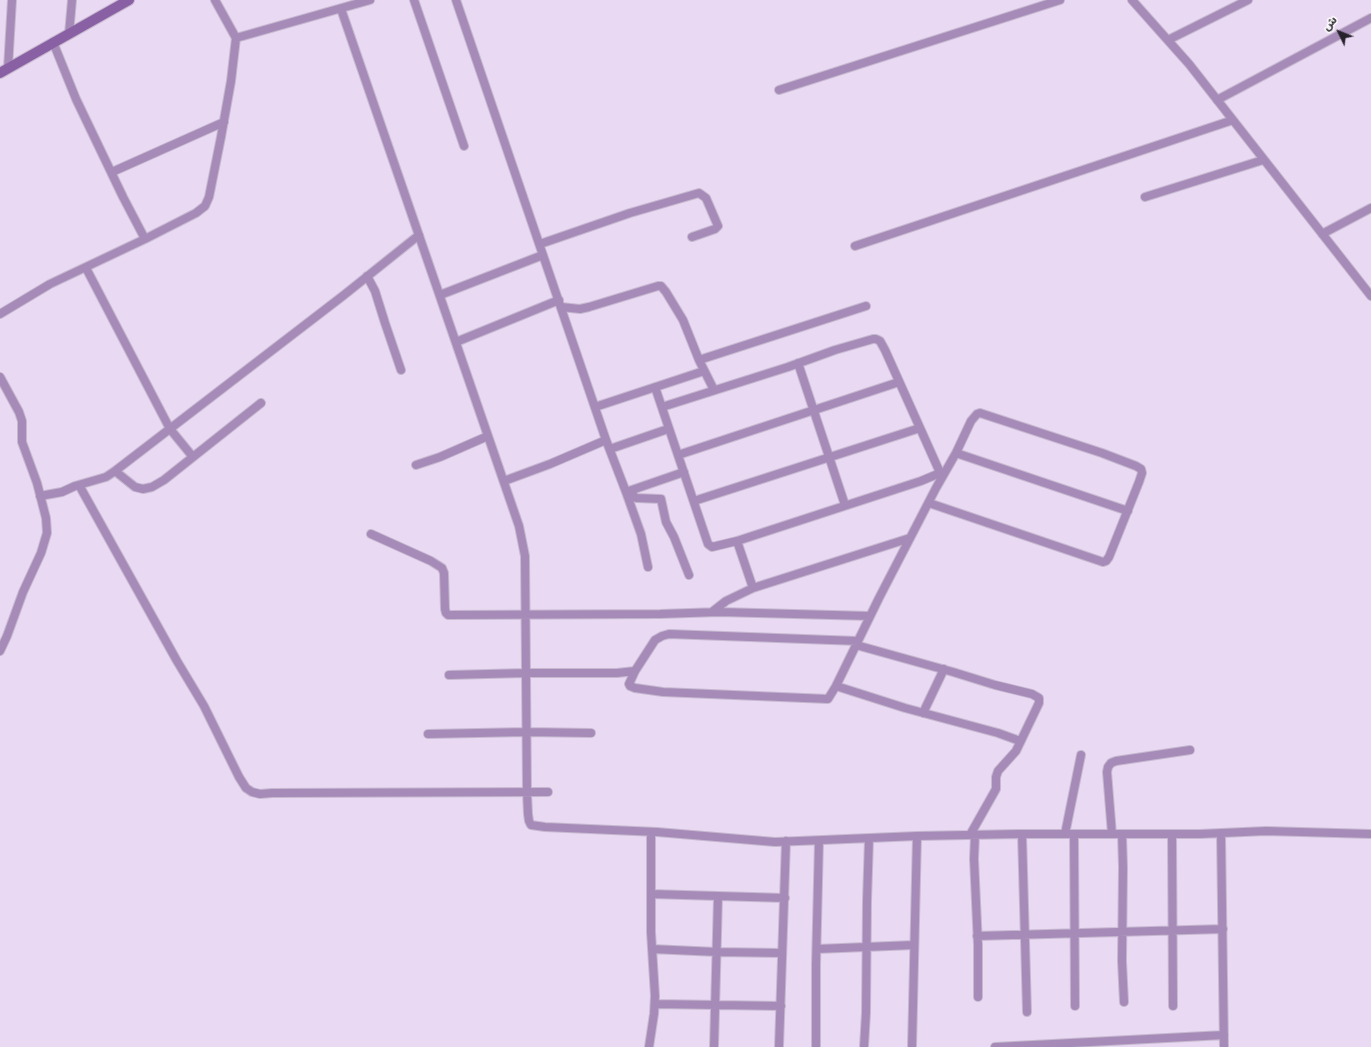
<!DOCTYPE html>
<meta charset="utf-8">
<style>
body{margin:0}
#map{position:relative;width:1371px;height:1047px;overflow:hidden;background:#e9d9f3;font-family:"Varela Round","Noto Sans Arabic",sans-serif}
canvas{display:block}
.north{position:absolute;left:1319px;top:12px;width:40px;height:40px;-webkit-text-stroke:3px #fff;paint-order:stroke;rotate:313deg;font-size:11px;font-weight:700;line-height:16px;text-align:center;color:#26212a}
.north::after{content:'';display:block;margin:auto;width:14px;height:18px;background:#26212a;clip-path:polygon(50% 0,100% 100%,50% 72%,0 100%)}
</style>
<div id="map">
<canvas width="1371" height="1047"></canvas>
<div class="north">ش</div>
</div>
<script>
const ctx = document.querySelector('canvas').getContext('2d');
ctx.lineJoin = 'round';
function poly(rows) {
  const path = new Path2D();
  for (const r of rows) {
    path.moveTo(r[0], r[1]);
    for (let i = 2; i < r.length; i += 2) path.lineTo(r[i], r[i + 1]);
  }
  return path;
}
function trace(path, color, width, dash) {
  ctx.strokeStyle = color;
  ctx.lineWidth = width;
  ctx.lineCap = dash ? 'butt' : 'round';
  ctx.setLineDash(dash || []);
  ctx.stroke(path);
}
const street = poly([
 [215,0,236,38,370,0],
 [414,0,464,146],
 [456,0,606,440,626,492,684,472],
 [1132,0,1189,64,1371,296],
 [341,9,519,526,525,556,527,793,528,814,529,821,531,825,545,827,657,832,775,842,917,836,1018,834,1200,834,1266,831,1371,834],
 [69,34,72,0],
 [1168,40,1248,0],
 [53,42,76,99,123,197,145,239],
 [8,68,12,0],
 [779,90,1060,0],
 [1217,100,1371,18],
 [112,172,224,122],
 [1145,197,1263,160],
 [1322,234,1371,208],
 [540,244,630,213,699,193,706,198,718,226,715,229,692,237],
 [855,246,1233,120],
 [86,268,170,429,193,457],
 [367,276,375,291,385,323,401,370],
 [440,295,543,255],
 [561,307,580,309,589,307,658,286,661,286,666,292,683,320,699,360,714,390],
 [0,314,50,284,145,239,196,213,205,206,209,197,221,137,231,81,236,38],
 [456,342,559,300],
 [699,360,866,306],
 [798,363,845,505],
 [0,377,19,412,22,421,22,442,37,483,46,518,47,533,41,553,23,592,7,636,0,651],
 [655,387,708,544,712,547,737,541,921,481,940,473],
 [595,407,704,371],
 [662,407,788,367,835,350,873,339,876,339,880,341,885,350,942,477],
 [610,449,668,429],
 [956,453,1128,511],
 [678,455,899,382],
 [416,465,440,457,488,436],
 [115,471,135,487,143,489,152,487,164,480,261,403],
 [504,481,550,464,606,440],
 [79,485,177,661,204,706,239,777,246,788,252,792,260,794,272,793,548,792],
 [630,491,636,498,661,499,666,522,674,537,689,575],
 [626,492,641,534,648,567],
 [40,496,62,492,75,486,106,477,115,471,344,295,419,235],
 [694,501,920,428],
 [371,534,431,561,442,568,444,573,445,609,446,613,448,615,660,614,719,612,870,616],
 [737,541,753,588,910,538],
 [712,612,726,601,753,588],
 [858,641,669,634,662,636,655,640,635,671,629,684,630,686,635,688,663,692,828,699,836,686,858,641,879,598,936,488,956,453,971,421,977,414,980,413,1102,453,1136,466,1141,469,1142,473,1139,482,1109,557,1106,561,1103,562,929,503],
 [856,645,953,672,995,685,1032,694,1039,698,1039,703,1016,751,998,771,996,777,996,789,970,835],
 [449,675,526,673,617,673,635,671],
 [836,686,905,708,998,733,1020,741],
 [923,713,944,669],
 [428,734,526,732,591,733],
 [1221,833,1224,1047],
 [1022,834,1027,1012],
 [1065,834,1081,755],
 [1074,834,1075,1006],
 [1112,834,1107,772,1108,767,1111,763,1116,761,1190,750],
 [1122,834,1123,867,1122,961,1124,1002],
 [1172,834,1173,1006],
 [975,835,974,859,978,945,978,997],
 [651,894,785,898],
 [977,936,1223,929],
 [652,949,717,952,782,953],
 [817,949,914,945],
 [655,1004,781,1006],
 [649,1047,654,1014,655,996,651,932,651,832],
 [714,1047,718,897],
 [779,1047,786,841],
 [816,1047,816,964,819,841],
 [864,1047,866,1013,867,901,869,839],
 [912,1047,917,836],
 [995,1047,1224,1035]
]);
const secondary = poly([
 [0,73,129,0]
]);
trace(street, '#c6b8cf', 10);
trace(secondary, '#c6b8cf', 12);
trace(street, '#a68bb8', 8);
trace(secondary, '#8960a3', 10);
</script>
